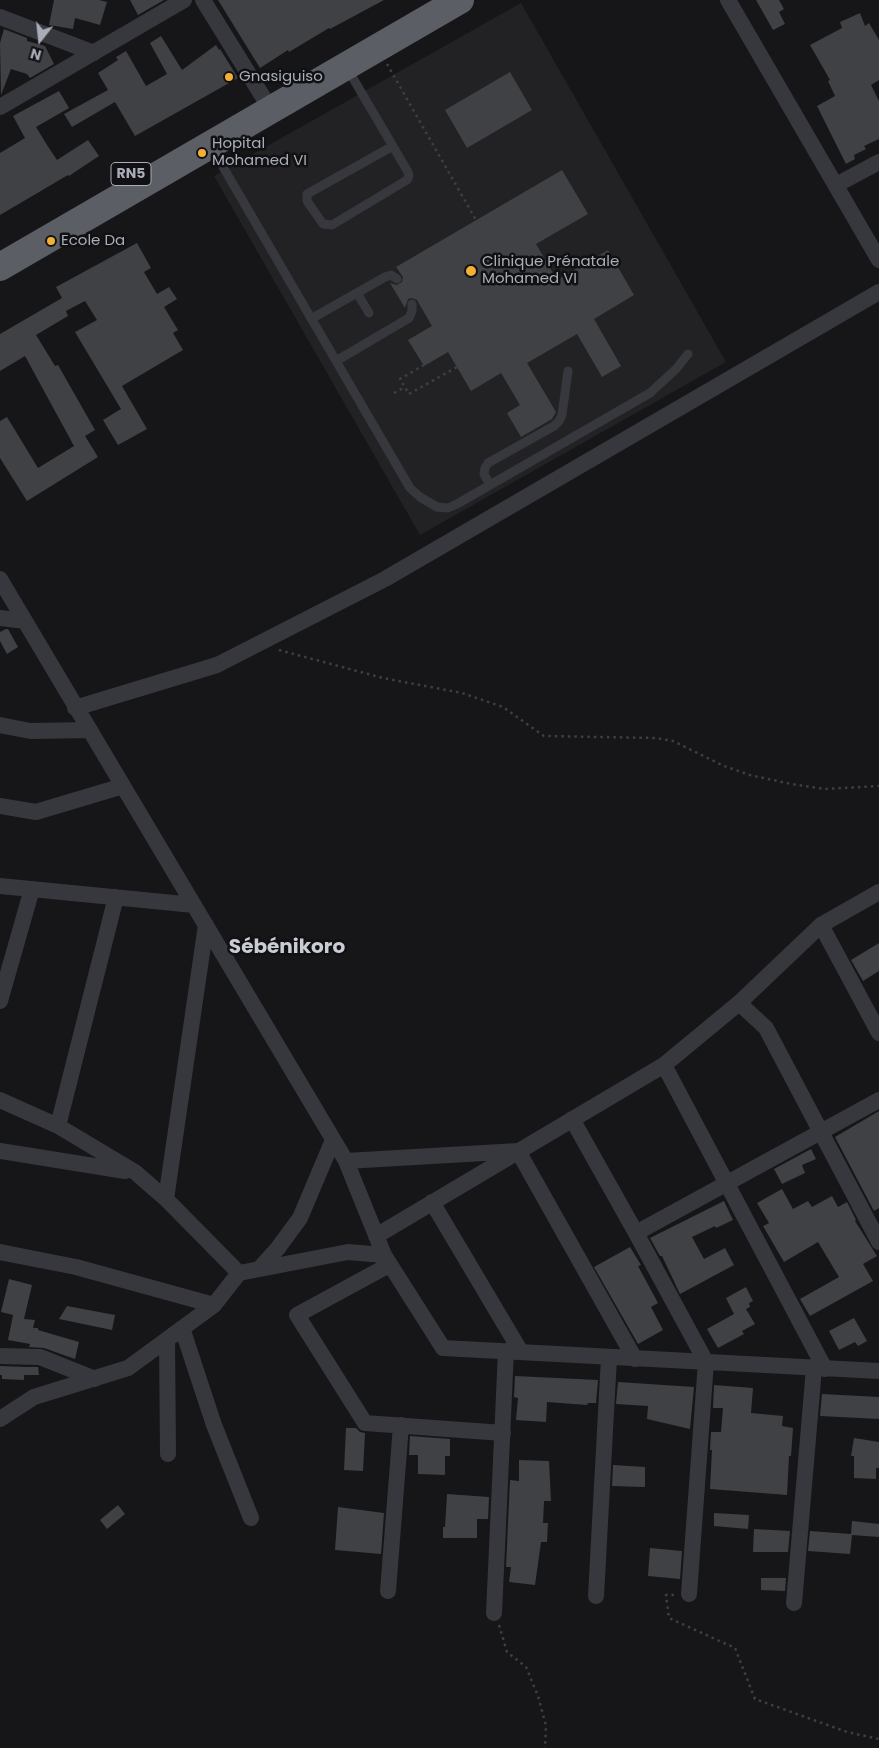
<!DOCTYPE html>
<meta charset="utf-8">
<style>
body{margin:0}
#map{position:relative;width:879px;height:1748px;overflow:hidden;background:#161618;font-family:Poppins,sans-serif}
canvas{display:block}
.north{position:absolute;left:15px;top:15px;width:50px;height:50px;-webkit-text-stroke:4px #111113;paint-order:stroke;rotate:196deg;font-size:14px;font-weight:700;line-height:20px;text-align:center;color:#a8adb8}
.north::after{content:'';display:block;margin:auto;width:18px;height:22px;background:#a8adb8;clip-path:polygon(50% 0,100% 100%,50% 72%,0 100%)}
</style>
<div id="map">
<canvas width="879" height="1748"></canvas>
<div class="north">N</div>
</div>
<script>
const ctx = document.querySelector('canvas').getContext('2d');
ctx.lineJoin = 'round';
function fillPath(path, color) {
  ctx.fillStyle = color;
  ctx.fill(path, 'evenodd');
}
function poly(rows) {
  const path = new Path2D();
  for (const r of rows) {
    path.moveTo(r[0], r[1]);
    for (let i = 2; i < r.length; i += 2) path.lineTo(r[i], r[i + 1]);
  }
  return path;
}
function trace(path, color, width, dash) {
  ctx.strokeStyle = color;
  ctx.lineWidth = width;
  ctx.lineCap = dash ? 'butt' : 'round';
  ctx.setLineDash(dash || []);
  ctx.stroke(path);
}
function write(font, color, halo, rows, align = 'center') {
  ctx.font = font + ' Poppins,sans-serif';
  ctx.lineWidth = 5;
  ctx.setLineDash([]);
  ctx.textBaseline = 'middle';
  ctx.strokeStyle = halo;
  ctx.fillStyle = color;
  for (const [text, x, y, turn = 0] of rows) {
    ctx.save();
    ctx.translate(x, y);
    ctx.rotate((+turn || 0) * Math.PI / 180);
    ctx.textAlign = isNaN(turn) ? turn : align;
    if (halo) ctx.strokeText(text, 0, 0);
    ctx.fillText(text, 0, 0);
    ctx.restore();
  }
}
fillPath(poly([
 [521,3,726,362,420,535,214,176]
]), '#222225');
fillPath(poly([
 [54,0,99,0,107,2,100,25,75,18,73,29,49,25],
 [130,0,164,0,138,15],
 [218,0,384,0,330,29,329,28,289,52,288,50,260,68],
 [756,0,779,0,784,9,779,12,785,24,773,30],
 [860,13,865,26,869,23,879,40,879,80,871,85,879,101,879,139,864,146,866,149,854,155,855,159,846,164,817,106,835,96,828,81,830,80,810,45,842,28,840,22],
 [4,29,27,38,27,41,45,46,54,64,30,78,27,74,11,69,1,95,0,43],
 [161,36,182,70,216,45,219,50,220,49,238,78,135,136,115,102,72,127,64,114,108,90,98,73,118,60,116,57,126,51,146,86,167,74,150,43],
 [510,72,532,110,467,148,445,110],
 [59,91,69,108,36,127,47,145,57,160,88,140,99,156,69,176,68,175,0,215,0,153,25,138,13,116],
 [562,170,588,214,536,244,557,280,608,250,634,295,594,319,621,366,602,377,577,334,527,363,556,412,552,419,521,437,507,413,520,405,501,373,471,391,448,352,424,366,408,340,432,326,417,300,412,298,408,299,405,308,390,283,397,285,402,282,403,277,396,267],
 [137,243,151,268,144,272,157,294,169,287,177,299,164,307,178,330,173,333,183,350,122,386,147,429,118,445,103,420,121,409,75,332,97,320,85,301,66,311,68,316,36,335,55,366,58,365,95,430,85,436,98,457,27,501,0,458,0,421,7,417,38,468,74,446,25,356,0,371,0,334,62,298,56,287],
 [6,629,8,629,18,647,7,654,0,641,0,632],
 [879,943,879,971,863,981,851,960],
 [879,1111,879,1208,874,1211,835,1137],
 [811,1149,816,1159,802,1165,805,1173,782,1184,774,1169],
 [782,1189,793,1209,808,1201,812,1207,832,1196,838,1207,847,1202,856,1220,855,1221,877,1256,863,1264,873,1281,810,1316,800,1299,839,1277,818,1242,784,1262,763,1226,769,1223,757,1203],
 [724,1201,733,1220,716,1228,715,1226,692,1237,704,1259,725,1248,734,1265,680,1294,662,1256,660,1256,650,1238],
 [630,1247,641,1265,638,1266,658,1303,651,1307,663,1330,638,1344,594,1267],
 [9,1279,32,1285,24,1319,35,1320,33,1328,38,1328,38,1330,79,1342,75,1359,44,1348,29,1347,30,1344,8,1340,13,1315,1,1312],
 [746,1287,753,1301,749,1303,750,1307,746,1309,755,1324,742,1331,744,1334,718,1348,707,1329,734,1314,726,1298],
 [67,1306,115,1315,112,1330,59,1319],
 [854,1318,867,1341,858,1346,855,1342,839,1350,829,1331],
 [0,1366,25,1367,24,1372,25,1367,38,1367,39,1375,24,1375,24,1380,2,1379,2,1375,0,1375],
 [515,1376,598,1380,596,1403,588,1403,587,1405,547,1402,546,1422,516,1420,518,1398,514,1397],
 [618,1382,694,1387,690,1429,647,1419,648,1406,616,1404],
 [714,1385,753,1388,751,1413,783,1416,782,1426,793,1428,791,1456,789,1456,787,1495,710,1489,712,1450,710,1450,711,1432,721,1432,723,1408,713,1408],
 [822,1394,879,1397,879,1419,820,1416],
 [346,1428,356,1428,360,1432,365,1433,363,1471,344,1470],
 [410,1436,450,1439,450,1456,445,1456,445,1475,418,1474,418,1455,409,1455],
 [854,1438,879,1442,879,1468,876,1468,876,1479,854,1478,854,1456,851,1456],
 [519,1460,549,1461,551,1501,544,1501,543,1523,548,1523,547,1542,541,1542,535,1585,509,1582,511,1567,506,1567,510,1480,519,1481],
 [613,1465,645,1467,645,1487,612,1486],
 [447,1494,489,1497,488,1519,477,1519,477,1538,443,1538,443,1527,445,1527],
 [118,1505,125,1514,107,1529,100,1520],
 [338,1507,384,1513,381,1554,335,1550],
 [714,1513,749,1515,748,1529,714,1526],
 [852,1521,879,1524,879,1537,852,1535,850,1554,808,1551,810,1531,851,1534],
 [754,1529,790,1531,788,1552,753,1552],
 [650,1548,682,1551,680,1579,648,1576],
 [761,1578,786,1578,785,1591,761,1590]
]), '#404145');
trace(poly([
 [387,64,476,220],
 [424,365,400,379,409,394,457,367],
 [394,393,405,387],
 [279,650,383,678,462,693,503,707,544,736,656,738,673,741,724,766,750,775,791,784,825,789,879,786],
 [674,1595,666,1595,669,1618,735,1648,755,1699,847,1732,879,1739],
 [499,1625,507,1652,526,1667,538,1696,546,1726,545,1748]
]), '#3d3f44', 2.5, [2.5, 4]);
trace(poly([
 [347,68,408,172,409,176,407,180,332,225,323,224,307,201,307,194,393,146],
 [212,148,410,488,420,497,437,507,448,508,457,504,650,393,676,369,688,354],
 [357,293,369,313],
 [311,319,385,277,391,275,397,279],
 [336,361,409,318,412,311,412,304],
 [490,485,484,474,485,468,488,463,554,426,559,421,562,415,568,371]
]), '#37383d', 9);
trace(poly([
 [203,0,271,110],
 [728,0,879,260],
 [0,17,94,53],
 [0,107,184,0],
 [836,185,879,162],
 [0,579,346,1161,384,1255,443,1348,879,1371],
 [0,618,25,621],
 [75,708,217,665,385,579,879,292],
 [0,725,30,731,90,730],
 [0,806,36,812,123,786],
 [0,886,194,905],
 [821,925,879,1033],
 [0,1001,32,889],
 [739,1003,766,1028,879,1242],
 [664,1065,825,1369],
 [0,1100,58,1126,135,1172,166,1199,239,1273,348,1252,384,1255],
 [572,1119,636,1233,706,1362,689,1594],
 [58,1126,116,897],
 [0,1151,125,1171],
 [346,1161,518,1151,635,1359],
 [166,1199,206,925],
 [432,1202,521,1352],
 [636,1233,879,1100],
 [376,1236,664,1065,739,1003,821,925,879,892],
 [0,1252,76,1267,214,1305],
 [389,1265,297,1315,365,1423,503,1433],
 [259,1269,278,1248,300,1218,333,1140],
 [182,1328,214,1425,251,1518],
 [167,1340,168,1454],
 [0,1356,40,1357,95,1379],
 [0,1419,34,1397,128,1368,214,1305,239,1273],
 [388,1591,401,1425],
 [596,1596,609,1357],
 [794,1603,814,1368],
 [494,1613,506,1351]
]), '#37383d', 16);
trace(poly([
 [0,267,460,0]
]), '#5b5e65', 28);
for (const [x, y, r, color] of [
 [229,77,5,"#f2b134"],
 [202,153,5,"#f2b134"],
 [51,241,5,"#f2b134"],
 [471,271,6,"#f2b134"]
]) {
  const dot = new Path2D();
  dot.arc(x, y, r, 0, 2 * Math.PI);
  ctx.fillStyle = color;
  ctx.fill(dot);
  trace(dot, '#111113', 2);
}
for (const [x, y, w] of [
 [131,174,40]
]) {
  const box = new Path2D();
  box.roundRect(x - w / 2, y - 11.5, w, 23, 4);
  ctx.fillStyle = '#111113';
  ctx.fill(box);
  trace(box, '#a8adb8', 1);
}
write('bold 14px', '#a8adb8', null, [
 ["RN5",131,174]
]);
write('15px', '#a8adb8', '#111113', [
 ["Gnasiguiso",239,77],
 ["Hopital",212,144],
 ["Mohamed VI",212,161],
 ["Ecole Da",61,241],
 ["Clinique Prénatale",482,262],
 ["Mohamed VI",482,279]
], 'left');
write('bold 20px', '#c9ccd4', '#111113', [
 ["Sébénikoro",287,948]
]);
</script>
